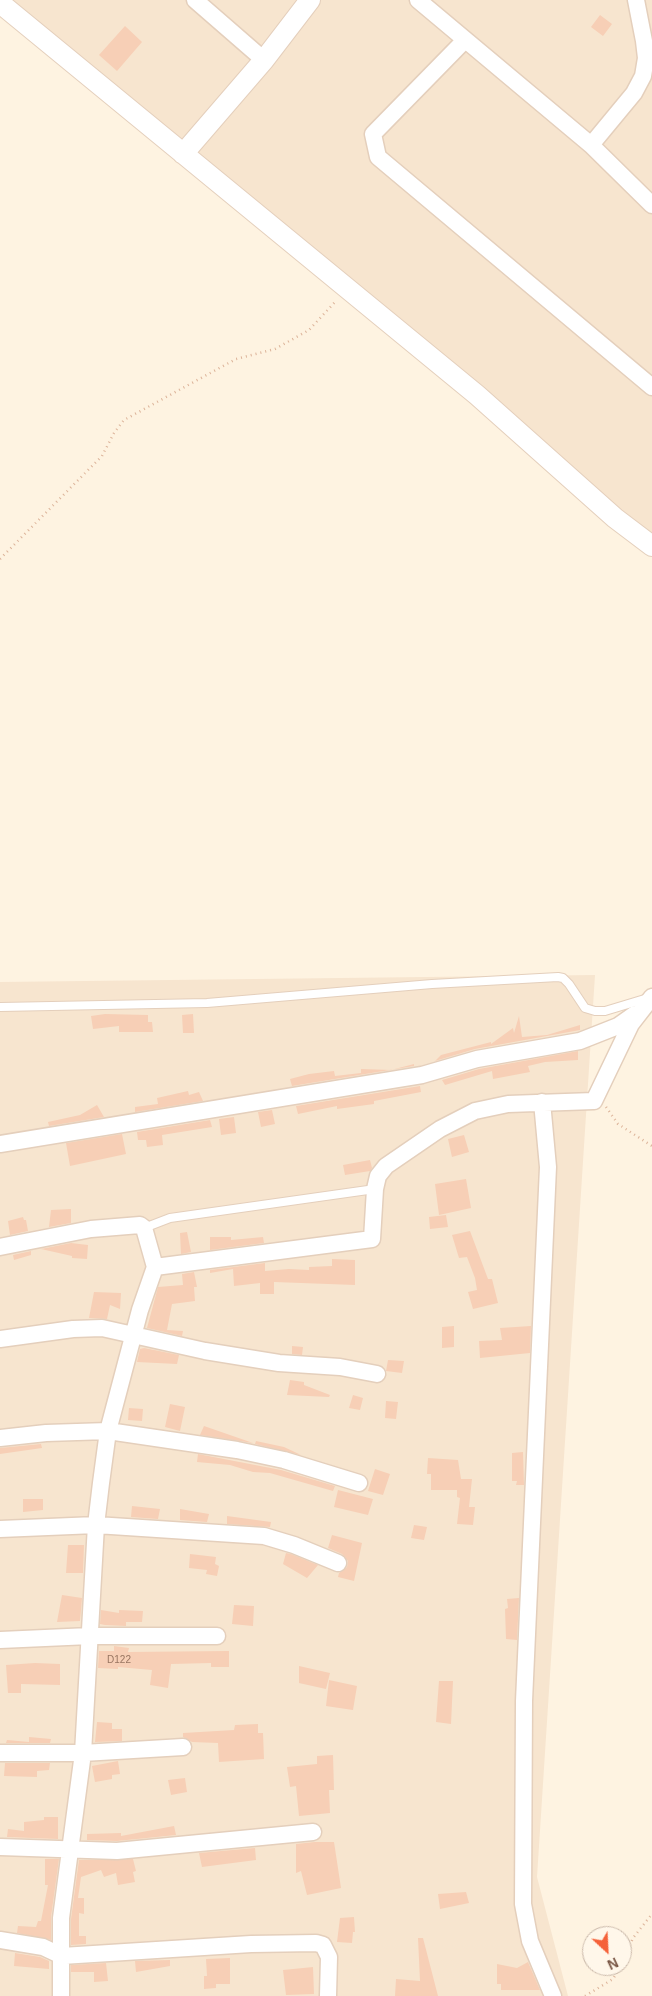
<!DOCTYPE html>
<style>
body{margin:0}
#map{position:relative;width:652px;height:1996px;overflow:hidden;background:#fef3e1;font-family:Arial,sans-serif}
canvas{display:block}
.north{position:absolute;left:582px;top:1926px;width:50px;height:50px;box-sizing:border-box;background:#fff7ea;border:1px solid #c9b7a8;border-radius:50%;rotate:155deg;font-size:14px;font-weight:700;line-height:20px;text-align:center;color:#795745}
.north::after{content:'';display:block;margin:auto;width:18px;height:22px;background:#f5623a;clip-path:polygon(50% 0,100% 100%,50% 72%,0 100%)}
</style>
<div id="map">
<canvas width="652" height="1996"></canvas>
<div class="north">N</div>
</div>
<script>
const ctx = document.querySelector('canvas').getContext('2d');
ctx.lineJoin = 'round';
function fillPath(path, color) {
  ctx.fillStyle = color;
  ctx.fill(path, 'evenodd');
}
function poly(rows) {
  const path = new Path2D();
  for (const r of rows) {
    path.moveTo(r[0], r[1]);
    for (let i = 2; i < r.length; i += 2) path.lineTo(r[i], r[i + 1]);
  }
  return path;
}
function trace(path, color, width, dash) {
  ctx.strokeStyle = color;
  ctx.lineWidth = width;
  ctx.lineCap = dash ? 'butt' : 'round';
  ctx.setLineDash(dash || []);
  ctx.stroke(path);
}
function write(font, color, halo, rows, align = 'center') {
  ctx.font = font + ' Arial,sans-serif';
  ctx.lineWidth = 4.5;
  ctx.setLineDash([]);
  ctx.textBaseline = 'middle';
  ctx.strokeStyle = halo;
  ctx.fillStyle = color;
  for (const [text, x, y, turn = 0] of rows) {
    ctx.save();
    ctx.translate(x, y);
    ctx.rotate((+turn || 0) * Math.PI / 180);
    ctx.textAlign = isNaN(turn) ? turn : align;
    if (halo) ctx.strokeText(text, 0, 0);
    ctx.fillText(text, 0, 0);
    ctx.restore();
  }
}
fillPath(poly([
 [0,0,652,0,652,539],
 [595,975,537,1877,568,1996,0,1996,0,982]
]), '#f7e5cf');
fillPath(poly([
 [600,15,612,24,603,36,591,27],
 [125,26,142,42,117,71,99,55],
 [105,1014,148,1015,148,1022,152,1022,153,1032,119,1032,119,1026,93,1029,91,1016],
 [193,1014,194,1033,183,1033,182,1015],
 [519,1016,522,1037,547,1035,580,1025,580,1030,475,1049,435,1061,441,1055,491,1042,491,1044,513,1028,514,1033],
 [578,1051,578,1060,545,1062,528,1066,530,1072,493,1079,492,1071,445,1085,442,1080,479,1069],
 [414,1064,414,1066,292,1086,290,1079,309,1074,334,1071,335,1076,361,1073,361,1069,391,1070],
 [420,1086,421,1092,374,1101,374,1104,337,1109,337,1106,298,1114,296,1106],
 [188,1091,189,1095,199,1092,203,1101,135,1112,135,1107,158,1104,157,1098],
 [97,1105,104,1117,49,1126,48,1122,80,1115],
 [272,1110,275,1124,261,1127,258,1112],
 [234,1117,236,1133,221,1135,219,1119],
 [210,1120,212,1127,162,1135,163,1145,147,1147,146,1140,138,1140,137,1132],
 [122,1134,126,1154,70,1166,66,1143],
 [464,1135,469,1152,452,1157,448,1139],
 [370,1160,372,1168,370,1171,345,1175,343,1165],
 [466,1179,471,1208,439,1215,435,1184],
 [71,1209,71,1223,49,1227,51,1210],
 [446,1215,448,1227,430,1229,429,1217],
 [23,1217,24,1220,26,1220,28,1231,10,1235,8,1221],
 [470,1231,488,1279,492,1279,498,1303,473,1309,468,1292,477,1290,475,1278,467,1257,459,1258,452,1235],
 [187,1232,191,1252,181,1254,180,1233],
 [210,1237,231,1237,231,1240,263,1237,264,1243,210,1250],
 [71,1243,88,1245,87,1259,72,1258,72,1256,41,1249],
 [31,1251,31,1255,14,1260,13,1255],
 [332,1259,355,1260,355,1285,274,1282,274,1294,260,1294,260,1283,234,1286,233,1269,210,1273,210,1270,265,1263,265,1271,289,1269,309,1270,309,1267,332,1266],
 [194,1272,197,1287,194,1287,195,1301,172,1304,167,1330,183,1331,182,1336,147,1328,158,1287,183,1285,182,1274],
 [94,1292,121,1293,120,1309,110,1305,107,1319,89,1318],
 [454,1326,454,1347,442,1348,442,1327],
 [531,1326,530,1353,480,1358,479,1341,502,1340,500,1328],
 [292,1346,303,1347,302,1355,292,1354],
 [144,1348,179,1355,177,1364,137,1362,140,1349],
 [388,1360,404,1361,402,1373,386,1371],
 [290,1380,304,1382,304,1385,330,1395,329,1397,287,1395],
 [353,1395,363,1398,360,1410,349,1408],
 [386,1401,398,1402,396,1419,385,1418],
 [170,1404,185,1407,180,1431,165,1427],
 [129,1408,143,1409,142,1421,128,1420],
 [204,1426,253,1443,200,1435],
 [256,1441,284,1447,301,1455,255,1444],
 [41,1444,42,1448,0,1454,0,1448],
 [523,1452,524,1485,516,1485,517,1481,512,1481,512,1453],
 [198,1454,281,1470,335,1486,333,1491,270,1473,253,1472,230,1465,197,1462],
 [428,1458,458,1460,461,1479,472,1479,469,1507,475,1507,473,1525,457,1524,460,1498,457,1497,457,1490,431,1490,431,1474,427,1474],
 [375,1469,390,1474,383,1495,368,1491],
 [338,1490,373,1499,368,1515,334,1507],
 [23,1499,43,1499,43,1510,23,1512],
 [132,1506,160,1509,158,1519,131,1517],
 [180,1509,209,1514,207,1522,180,1520],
 [227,1516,271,1522,270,1527,227,1524],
 [414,1525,427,1527,424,1540,411,1538],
 [332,1535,362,1543,354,1581,338,1577,339,1573,347,1567,348,1561,342,1554,328,1548],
 [68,1545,84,1545,83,1573,66,1573],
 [286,1553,291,1554,318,1565,307,1578,283,1564],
 [190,1554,216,1557,215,1564,219,1566,217,1576,206,1574,207,1570,189,1568],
 [62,1595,82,1598,80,1621,57,1622],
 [519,1598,517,1640,506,1639,505,1609,508,1608,507,1599],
 [234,1605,254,1606,253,1626,232,1624],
 [101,1610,119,1613,119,1610,143,1611,142,1622,126,1622,126,1626,105,1625,100,1624],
 [114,1646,129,1648,128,1652,229,1651,229,1667,211,1667,211,1663,171,1664,168,1688,150,1685,152,1670,118,1667,118,1669,98,1668,99,1651,114,1651],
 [35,1663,60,1664,60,1685,21,1684,21,1693,8,1693,6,1665],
 [299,1666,330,1673,326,1689,299,1683],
 [329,1680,357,1686,353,1710,326,1706],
 [439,1681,453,1681,451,1724,436,1722],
 [97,1722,112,1723,112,1729,122,1729,122,1741,95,1742],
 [258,1724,258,1733,263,1733,264,1759,219,1762,218,1743,192,1742,183,1737,183,1733,234,1730,235,1725],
 [29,1737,51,1739,50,1743,6,1743,7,1740,29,1742],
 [333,1755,334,1790,329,1790,330,1813,299,1816,296,1786,290,1787,287,1767,317,1764,317,1756],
 [118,1761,120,1774,112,1775,112,1779,95,1782,92,1766],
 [5,1763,50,1763,49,1770,37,1771,37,1777,4,1776],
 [185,1778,187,1792,171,1795,168,1780],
 [44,1817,58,1817,58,1839,7,1837,8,1829,24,1831,24,1822,44,1820],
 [174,1826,176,1835,117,1841,87,1840,87,1834,121,1833,121,1836],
 [315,1842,334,1842,341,1888,307,1895,301,1871,296,1873,296,1844],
 [255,1848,256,1860,202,1867,199,1853],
 [45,1859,59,1859,51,1917,51,1940,17,1933,18,1926,36,1927,38,1921,41,1921,48,1885,45,1885],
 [133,1859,136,1871,133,1872,135,1882,118,1885,116,1873,104,1877,101,1870,81,1877,78,1898,84,1898,84,1914,79,1913,79,1936,86,1936,86,1944,71,1945,71,1919,79,1860],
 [466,1892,469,1903,440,1909,438,1894],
 [354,1917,355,1932,353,1932,352,1943,337,1942,340,1918],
 [418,1938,423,1938,438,1996,395,1996,396,1979,420,1981],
 [15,1953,40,1957,49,1961,49,1969,14,1966],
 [230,1958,230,1984,216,1984,216,1988,204,1989,204,1976,207,1976,206,1959],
 [170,1960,170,1966,136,1972,135,1961],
 [528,1962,540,1990,501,1990,501,1984,497,1984,497,1964,517,1968],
 [106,1963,108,1981,94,1982,94,1972,71,1972,71,1965],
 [313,1967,314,1994,286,1995,283,1970]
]), '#f7cfb6');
const service = poly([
 [0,1007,207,1003,432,984,558,977,563,978,569,984,585,1008,595,1011,605,1011,648,998],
 [144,1228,170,1218,375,1189]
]);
const minor = poly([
 [195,0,264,60],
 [418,0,591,145,652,205],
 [465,40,373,134,378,157,652,387],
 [591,145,634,93,643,76,646,58,644,41,636,0],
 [542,1102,548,1167,524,1701,523,1904,530,1941,553,1996],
 [0,1144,422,1075,477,1059,580,1041,618,1026,635,1014],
 [0,1247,91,1229,140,1225,144,1228,155,1267],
 [0,1339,73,1329,102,1328,205,1351,279,1363,340,1367,377,1374],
 [0,1438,46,1433,108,1431,237,1450,284,1460,359,1483],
 [0,1529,96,1525,264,1536,294,1545,338,1563],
 [0,1640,90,1636,217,1636],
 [0,1753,83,1753,183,1747],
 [0,1847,117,1851,313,1832],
 [0,1940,43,1947,62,1956,251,1944,316,1943,323,1945,329,1957,328,1996],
 [61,1996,61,1918,83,1753,96,1525,101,1483,108,1431,140,1310,155,1267,372,1239,375,1189,378,1176,386,1166,440,1129,475,1111,508,1104,594,1101,631,1024,652,997]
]);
const tertiary = poly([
 [0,3,477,395,615,518,652,546],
 [183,154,264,60,310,0]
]);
trace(service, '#e4cfbc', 10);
trace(minor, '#e4cfbc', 19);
trace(tertiary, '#e4cfbc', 22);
trace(poly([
 [0,559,102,456,114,433,124,420,236,359,275,349,309,330,336,301],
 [606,1107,618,1124,652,1146],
 [622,1964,633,1938,652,1914],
 [585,1996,613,1979,621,1966]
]), '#dcb399', 2.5, [1, 4]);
trace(service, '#fff', 8);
trace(minor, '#fff', 16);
trace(tertiary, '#fff', 20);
write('10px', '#987561', null, [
 ["D122",119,1660]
]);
</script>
